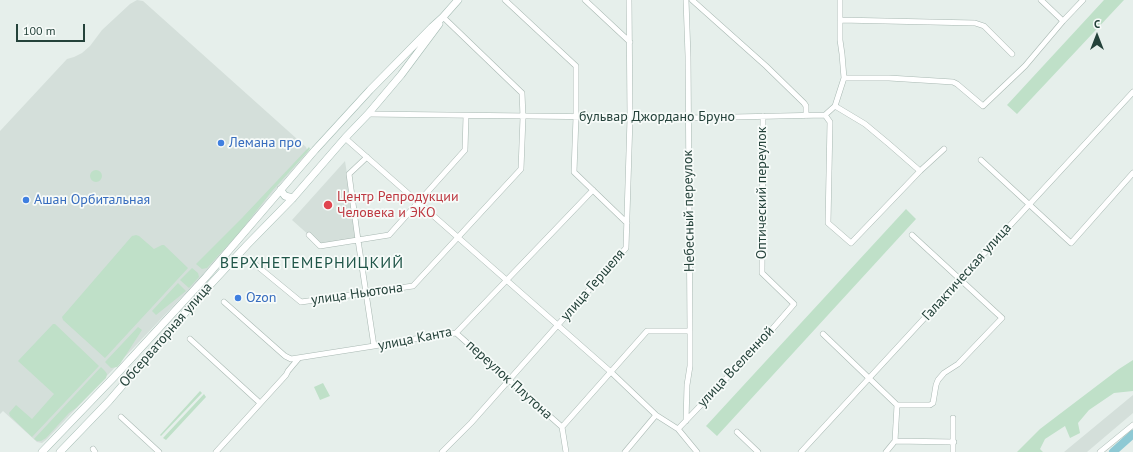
<!DOCTYPE html>
<meta charset="utf-8">
<style>
body{margin:0}
#map{position:relative;width:1133px;height:452px;overflow:hidden;background:#e6efeb;font-family:"PT Sans",sans-serif}
canvas{display:block}
.north{position:absolute;left:1077px;top:16px;width:40px;height:40px;-webkit-text-stroke:3px #f7fbf9;paint-order:stroke;rotate:0deg;font-size:11px;font-weight:700;line-height:16px;text-align:center;color:#24423a}
.north::after{content:'';display:block;margin:auto;width:14px;height:18px;background:#24423a;clip-path:polygon(50% 0,100% 100%,50% 72%,0 100%)}
.scale{position:absolute;left:16px;top:24px;width:69px;height:18px;box-sizing:border-box;border:2px solid #24423a;border-top:0;padding-left:5px;font-size:12px;line-height:14px;white-space:nowrap;color:#24423a;-webkit-text-stroke:3px #f7fbf9;paint-order:stroke}
</style>
<div id="map">
<canvas width="1133" height="452"></canvas>
<div class="north">С</div>
<div class="scale">100 m</div>
</div>
<script>
const ctx = document.querySelector('canvas').getContext('2d');
ctx.lineJoin = 'round';
function fillPath(path, color) {
  ctx.fillStyle = color;
  ctx.fill(path, 'evenodd');
}
function poly(rows) {
  const path = new Path2D();
  for (const r of rows) {
    if (r.length === 3) {
      path.moveTo(r[0] + r[2], r[1]);
      path.arc(r[0], r[1], r[2], 0, 2 * Math.PI);
      continue;
    }
    path.moveTo(r[0], r[1]);
    for (let i = 2; i < r.length; i += 2) path.lineTo(r[i], r[i + 1]);
  }
  return path;
}
function trace(path, color, width, dash) {
  ctx.strokeStyle = color;
  ctx.lineWidth = width;
  ctx.lineCap = dash ? 'butt' : 'round';
  ctx.setLineDash(dash || []);
  ctx.stroke(path);
}
function write(font, color, halo, rows, align = 'center') {
  ctx.font = font + ' "PT Sans",sans-serif';
  ctx.lineWidth = 3.5;
  ctx.setLineDash([]);
  ctx.textBaseline = 'middle';
  ctx.strokeStyle = halo;
  ctx.fillStyle = color;
  for (const [text, x, y, turn = 0] of rows) {
    ctx.save();
    ctx.translate(x, y);
    ctx.rotate((+turn || 0) * Math.PI / 180);
    ctx.textAlign = isNaN(turn) ? turn : align;
    if (halo) ctx.strokeText(text, 0, 0);
    ctx.fillText(text, 0, 0);
    ctx.restore();
  }
}
fillPath(poly([
 [137,0,143,1,306,147,308,152,268,198,233,243,47,439,42,443,37,442,3,411,0,414,0,131,67,59,74,57,82,53,90,46,102,30,130,4],
 [345,161,357,239,320,245,292,220],
 [1133,395,1133,413,1087,452,1064,452]
]), '#d4dfda');
fillPath(poly([
 [1104,0,1124,0,1017,114,1007,105],
 [309,147,310,149,272,191,239,233,207,268,202,269,196,264,242,218],
 [96,176,6],
 [906,209,916,219,717,436,706,426],
 [136,235,139,236,154,249,162,245,164,245,188,268,105,358,63,320,62,317,132,236],
 [192,268,198,273,199,277,189,288,180,280],
 [178,283,186,291,156,315,152,311],
 [53,324,55,324,99,366,32,437,10,416,9,413,16,405,32,419,54,394,18,361],
 [138,327,142,330,120,364,117,367,111,368,105,362],
 [1133,360,1133,391,1114,393,1089,410,1078,423,1080,433,1070,438,1065,426,1045,439,1040,449,1043,452,1017,452,1040,429,1119,369],
 [101,367,105,371,107,374,106,378,76,408,69,413,46,438,41,441,37,441,34,439],
 [323,383,330,396,320,400,314,387],
 [200,391,202,393,161,436,160,435],
 [204,394,206,397,166,440,163,438]
]), '#bfe0c8');
trace(poly([
 [1113,452,1133,434]
]), '#8ec9d4', 8);
const minor = poly([
 [505,0,576,66,576,117,574,172,627,223],
 [585,0,630,42],
 [692,0,766,66,804,103,806,106,806,116],
 [1041,0,1063,21],
 [840,20,975,23,984,26,1012,54],
 [844,78,889,78,953,82,957,84,983,106,1025,66,1063,21,1083,0],
 [835,106,865,124,889,144,920,171],
 [368,114,688,118,825,115,835,106,844,78,842,54,840,40,840,0],
 [825,115,830,122,828,223,851,243,920,171,944,149],
 [345,138,612,373,656,415,678,429,697,452],
 [367,157,349,174,358,240,374,346],
 [981,160,1071,243,1133,173],
 [309,235,320,246,389,235,465,150,466,116],
 [256,265,301,302,413,286,521,169,523,117,522,93,443,17],
 [224,302,285,356,291,359,374,346,400,341,456,333,593,190],
 [456,333,562,427],
 [823,334,897,405,930,405,933,403,936,385,938,380,944,373,958,364,1002,318,912,235],
 [190,339,260,403],
 [121,417,159,452],
 [953,418,953,452],
 [686,421,687,385,690,366,690,331,688,56,686,0],
 [678,429,761,342,794,304,762,273,763,116],
 [737,432,758,452],
 [895,441,954,442],
 [895,441,897,405],
 [93,449,95,452],
 [216,452,286,375,288,371,299,358],
 [442,452,471,423,626,248,630,118,629,0],
 [566,452,562,427,647,331,690,331],
 [625,452,656,415],
 [801,452,1133,92],
 [886,452,895,441],
 [1100,452,1133,425]
]);
const secondary = poly([
 [281,189,282,192,285,196,293,198],
 [42,452,115,376,206,277,315,150,370,90,432,27,443,17,458,0],
 [60,452,109,401,197,299,247,245,293,198,345,138,368,114,401,75,439,24]
]);
trace(minor, '#a8b8b2', 6);
trace(secondary, '#a4bbb3', 8);
trace(minor, '#fff', 5);
trace(secondary, '#fff', 7);
for (const [x, y, r, color] of [
 [221,143,4,"#3f7fe0"],
 [26,200,4,"#3f7fe0"],
 [328,205,5,"#e0444e"],
 [238,298,4,"#3f7fe0"]
]) {
  const dot = new Path2D();
  dot.arc(x, y, r, 0, 2 * Math.PI);
  ctx.fillStyle = color;
  ctx.fill(dot);
  trace(dot, '#f7fbf9', 1.5);
}
write('14px', '#24423a', '#f7fbf9', [
 ["бульвар Джордано Бруно",657,117],
 ["Оптический переулок",762,193,-90],
 ["Небесный переулок",689,211,-91],
 ["Галактическая улица",967,272,-48],
 ["улица Гершеля",593,285,-49],
 ["улица Ньютона",357,294,-8],
 ["Обсерваторная улица",166,335,-49],
 ["улица Канта",415,339,-11],
 ["улица Вселенной",736,367,-47],
 ["переулок Плутона",509,380,42]
]);
write('14px', '#366cbe', '#f7fbf9', [
 ["Лемана про",229,143],
 ["Ашан Орбитальная",34,200],
 ["Ozon",246,298]
], 'left');
write('14px', '#be3a42', '#f7fbf9', [
 ["Центр Репродукции",337,197],
 ["Человека и ЭКО",337,213]
], 'left');
ctx.letterSpacing = '1px';
write('16px', '#1f5548', '#f7fbf9', [
 ["ВЕРХНЕТЕМЕРНИЦКИЙ",312,263]
]);
ctx.letterSpacing = '0px';
</script>
